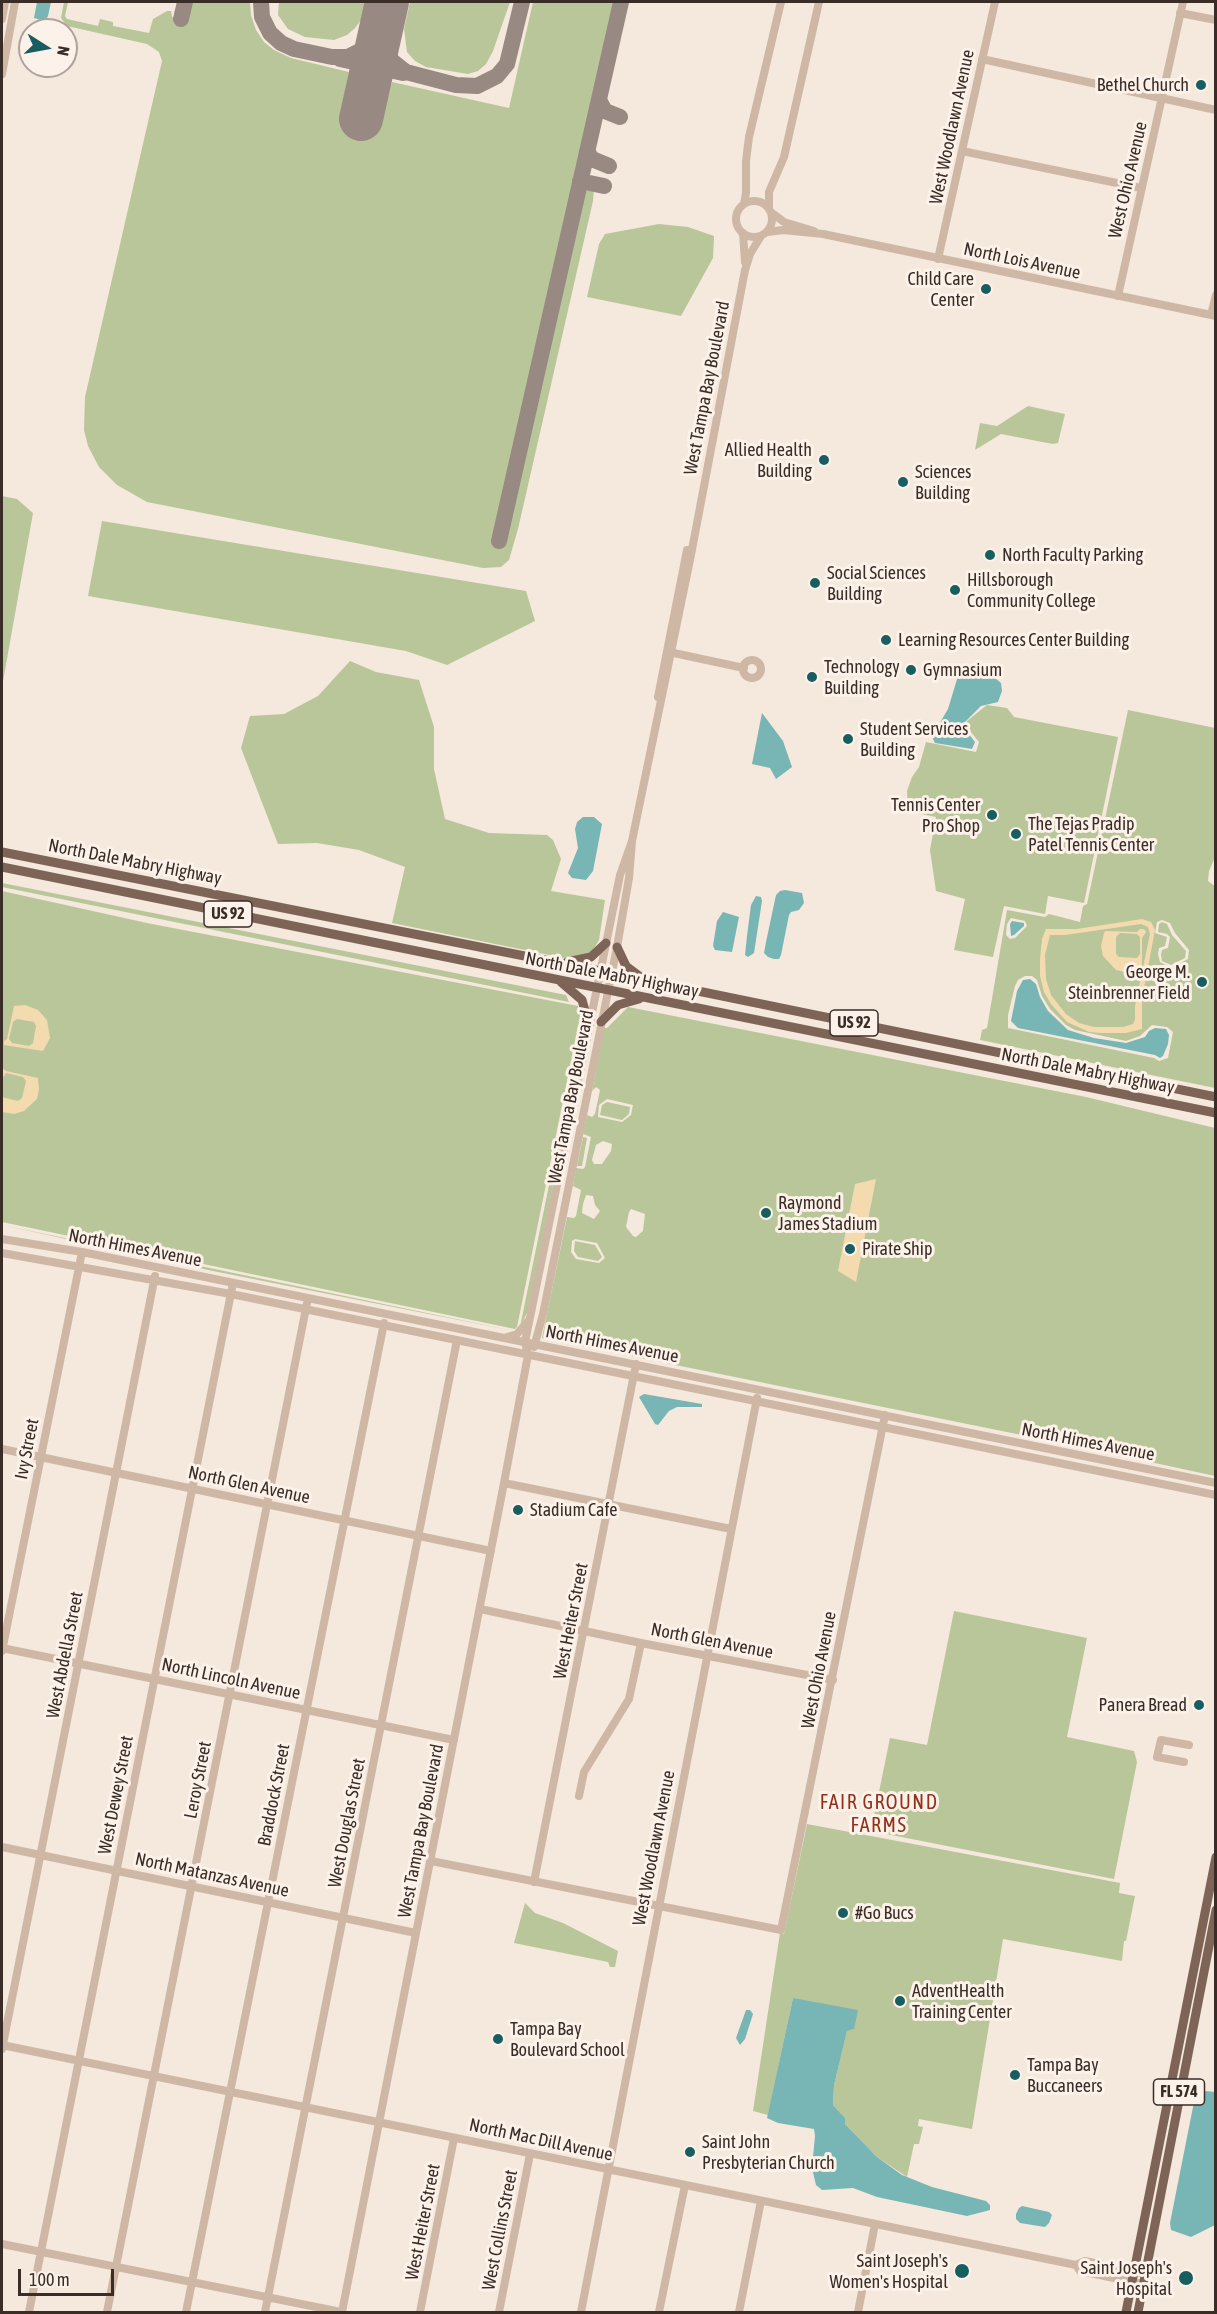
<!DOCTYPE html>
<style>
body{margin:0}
#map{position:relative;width:1217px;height:2314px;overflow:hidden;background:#f5e8dc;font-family:"Asap Condensed",sans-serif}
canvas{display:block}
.frame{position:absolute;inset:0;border:3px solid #3a2d28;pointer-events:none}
.north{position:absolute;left:18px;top:18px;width:60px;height:60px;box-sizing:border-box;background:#fcf2e9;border:2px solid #aea39c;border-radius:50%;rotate:101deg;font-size:16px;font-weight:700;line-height:24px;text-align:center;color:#3a2d28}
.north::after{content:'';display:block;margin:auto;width:21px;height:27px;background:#185e60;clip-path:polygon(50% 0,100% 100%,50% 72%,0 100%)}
.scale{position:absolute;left:18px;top:2269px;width:96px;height:27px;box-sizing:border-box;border:3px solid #3a2d28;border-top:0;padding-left:8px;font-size:18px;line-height:21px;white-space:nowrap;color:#3a2d28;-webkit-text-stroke:4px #fcf2e9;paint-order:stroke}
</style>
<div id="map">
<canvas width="1217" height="2314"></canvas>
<div class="frame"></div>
<div class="north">N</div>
<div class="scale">100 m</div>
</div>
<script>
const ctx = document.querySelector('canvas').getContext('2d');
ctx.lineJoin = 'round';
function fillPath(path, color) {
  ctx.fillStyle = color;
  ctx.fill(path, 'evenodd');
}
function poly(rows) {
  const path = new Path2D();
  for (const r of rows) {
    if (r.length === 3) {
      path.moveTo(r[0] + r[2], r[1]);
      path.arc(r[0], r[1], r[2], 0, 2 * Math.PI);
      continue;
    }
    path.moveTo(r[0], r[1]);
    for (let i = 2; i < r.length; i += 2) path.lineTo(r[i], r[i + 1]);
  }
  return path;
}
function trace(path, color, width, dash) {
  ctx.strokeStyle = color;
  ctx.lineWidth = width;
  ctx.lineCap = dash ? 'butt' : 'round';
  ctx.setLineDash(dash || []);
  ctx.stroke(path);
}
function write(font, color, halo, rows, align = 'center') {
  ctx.font = font + ' "Asap Condensed",sans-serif';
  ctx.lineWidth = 6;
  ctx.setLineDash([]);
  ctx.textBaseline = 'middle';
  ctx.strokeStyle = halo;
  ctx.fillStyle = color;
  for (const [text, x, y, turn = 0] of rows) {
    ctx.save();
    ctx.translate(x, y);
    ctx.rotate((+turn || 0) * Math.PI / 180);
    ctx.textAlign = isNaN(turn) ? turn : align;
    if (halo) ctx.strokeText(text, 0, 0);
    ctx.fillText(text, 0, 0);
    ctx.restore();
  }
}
fillPath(poly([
 [64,2,68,2,65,16,67,19,98,26,100,19,113,22,113,26,149,33,153,19,167,11,171,11,172,17,188,21,192,2,250,2,251,15,256,30,264,42,274,50,291,58,349,72,340,115,381,124,392,82,509,108,533,2,615,2,493,541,504,543,585,191,594,189,593,201,518,529,509,560,501,567,483,568,147,502,117,485,99,467,88,446,84,430,85,397,162,61,159,52,147,44,67,26,61,18],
 [279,2,365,2,361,20,355,28,347,35,334,40,305,37,288,29,278,15],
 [410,2,510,2,493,51,486,64,478,71,468,74,426,67,415,61,407,52,404,29],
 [659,224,688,227,714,236,713,258,681,316,587,297,599,244,605,234],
 [1028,406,1065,414,1058,443,1053,444,1001,434,975,450,980,423,997,426],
 [2,496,17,499,33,513,2,687],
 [102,521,526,591,535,621,447,665,406,651,88,596],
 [350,661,376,672,419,680,434,727,434,769,445,819,489,833,547,835,553,840,561,859,551,891,605,900,599,940,592,952,589,955,569,959,392,923,405,867,359,850,317,843,278,844,241,748,250,716,284,714,318,696],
 [987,705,1007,708,1014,717,1118,737,1084,903,1048,896,1045,914,1004,906,993,957,954,950,965,899,936,891,930,850,936,817,908,811,907,791,912,777,919,767,926,742,976,752,979,742,966,726,967,721],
 [1128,710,1215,728,1216,855,1209,871,1208,881,1216,887,1215,1088,980,1040,982,1030,987,1028,1007,910,1045,917,1049,914,1080,922,1083,906,1087,904],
 [1011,918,1025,921,1027,926,1015,938,1010,939,1006,935,1007,924],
 [1162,920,1170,923,1175,933,1189,950,1188,959,1171,968,1160,962,1158,954,1159,948,1165,946,1167,937,1155,933,1157,922],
 [1025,976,1032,976,1037,980,1042,996,1050,1009,1066,1025,1075,1030,1126,1041,1140,1036,1152,1025,1167,1027,1173,1032,1168,1058,1159,1061,1154,1058,1008,1028,1008,1015,1015,986,1018,980],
 [2,883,566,995,569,1002,2,887],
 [2,891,147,923,578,1006,580,1017,517,1327,515,1329,2,1222],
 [1162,922,1167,924,1172,935,1186,951,1185,958,1171,965,1162,961,1161,955,1162,950,1168,948,1170,937,1167,934,1158,932,1159,924],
 [628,1007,1086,1097,1215,1128,1215,1476,1081,1447,542,1338,567,1217,574,1218,576,1216,581,1190,573,1186,576,1168,583,1169,585,1167,591,1137,583,1134,587,1115,592,1117,595,1114,600,1090,596,1087,592,1091,604,1028,607,1028],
 [607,1099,633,1105,631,1115,622,1122,598,1117,599,1105],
 [603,1141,612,1144,611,1151,602,1164,594,1164,592,1160,596,1145],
 [586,1195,593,1196,595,1205,600,1211,594,1219,582,1213,583,1204],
 [631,1209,645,1214,643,1231,636,1237,633,1236,626,1227,629,1212],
 [575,1239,597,1243,605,1258,599,1263,576,1259,571,1252,572,1241],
 [582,1024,585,1025,528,1311,520,1327],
 [607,1102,630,1107,629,1114,622,1120,600,1115,602,1105],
 [583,1137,587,1138,582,1166,577,1166],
 [2,1225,514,1331,213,1271],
 [575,1241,595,1245,602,1257,598,1261,578,1257,574,1251],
 [954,1611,1087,1638,1067,1737,1134,1751,1137,1762,1114,1879,871,1831,890,1738,927,1745],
 [807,1824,1120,1883,1119,1893,1135,1896,1126,1941,1124,1941,1122,1961,1003,1939,972,2129,919,2119,918,2126,923,2127,919,2144,914,2144,907,2177,877,2157,845,2124,845,2118,833,2105,834,2085,847,2030,854,2029,793,1998,768,2115,753,2111,780,1933,784,1934],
 [525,1903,535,1913,563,1923,618,1951,615,1967,610,1967,608,1962,514,1943]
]), '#b9c69a');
fillPath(poly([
 [1142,919,1151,922,1155,930,1142,999,1142,1029,1126,1033,1100,1033,1089,1032,1067,1022,1051,1004,1044,992,1040,976,1040,959,1042,939,1046,929,1077,929],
 [1141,924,1148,927,1150,934,1135,1006,1135,1020,1133,1024,1123,1027,1094,1027,1079,1023,1066,1014,1051,995,1046,979,1045,955,1050,935,1065,935],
 [1140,929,1144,929,1146,932,1142,938,1142,969,1130,973,1116,970,1103,956,1101,946,1104,933,1105,931,1137,932],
 [1120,933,1137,934,1140,937,1140,954,1137,958,1119,957,1116,954,1116,937],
 [25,1005,38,1010,47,1020,50,1038,43,1051,4,1045,4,1041,7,1039,14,1006],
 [17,1019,34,1022,36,1026,33,1043,29,1046,12,1043,9,1039,13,1022],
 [2,1068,6,1071,38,1078,39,1089,37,1099,24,1111,14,1114,2,1112,2,1097,18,1101,22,1098,26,1081,23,1077,6,1073,2,1079],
 [876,1179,856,1282,838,1271,855,1184]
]), '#f4daaf');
fillPath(poly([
 [37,2,51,2,48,16,45,21,34,18],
 [964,673,994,677,1001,683,1002,691,998,702,981,706,965,722,965,729,975,742,972,749,935,743,933,739,935,731,948,709,958,676],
 [762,713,783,741,792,767,776,779,770,768,752,764],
 [583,817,594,817,602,824,593,871,586,880,572,878,568,873,578,848,575,829,577,822],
 [785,890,802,893,804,903,799,910,791,912,789,915,781,955,779,959,774,959,768,957,764,953,766,942,776,895,780,891],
 [756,896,761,897,762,901,754,953,748,957,745,955,747,936,751,905],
 [723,912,739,917,732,952,715,950,713,946,717,921],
 [1012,921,1024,923,1024,926,1014,935,1011,936,1010,924],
 [1030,979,1036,984,1040,997,1048,1011,1068,1030,1094,1038,1126,1043,1145,1037,1149,1031,1155,1028,1166,1029,1169,1035,1168,1044,1163,1056,1160,1058,1155,1055,1018,1028,1011,1021,1017,991,1023,980],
 [644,1394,702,1404,702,1407,677,1407,669,1411,658,1425,655,1424,639,1397],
 [793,1998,858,2010,854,2029,847,2031,834,2085,833,2105,845,2118,845,2124,877,2157,902,2175,932,2187,986,2201,990,2205,990,2210,967,2216,877,2197,853,2188,822,2190,816,2185,812,2168,815,2136,814,2129,778,2123,767,2118],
 [746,2010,750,2010,753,2014,745,2039,740,2045,736,2038],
 [1206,2091,1215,2092,1215,2225,1191,2237,1171,2230,1170,2223,1194,2102],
 [1022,2206,1049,2212,1052,2215,1049,2223,1045,2227,1020,2223,1016,2219,1016,2214,1019,2208]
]), '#78b5b5');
trace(poly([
 [261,2,262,17,270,33,281,43,294,49,332,57,348,57,368,47,380,31],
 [181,19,185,2],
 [380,31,384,45,392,61,406,72,456,85,477,86,497,76,507,64,522,2],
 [340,59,403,73],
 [599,100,605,111,620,117],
 [587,151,592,159,609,166],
 [580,181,604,186],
 [499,541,621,2]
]), '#988a82', 16);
trace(poly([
 [361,119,387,2]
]), '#988a82', 44);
trace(poly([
 [1180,13,1216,20],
 [2,19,5,2],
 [982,59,1216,110],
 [2,74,15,2],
 [962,151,1141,188],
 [754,219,18],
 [744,204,746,193,746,161,749,137,781,2],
 [769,207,769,192,784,157,819,2],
 [772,213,784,222,814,231],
 [768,232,783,230,823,234,1216,316],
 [743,233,745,262],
 [938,259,995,2],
 [1118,296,1183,2],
 [1211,315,1216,295],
 [669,652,744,668],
 [752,669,9],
 [658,697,687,550],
 [2,1239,82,1252,1216,1483],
 [2,1253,231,1294,1216,1495],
 [507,1337,517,1334,528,1321],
 [534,1347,543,1314,617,947,629,878,632,841,690,560,745,270,750,254,761,236],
 [2,1449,491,1551],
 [504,1483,731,1529],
 [480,1609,641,1643,833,1680],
 [2,1648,454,1740],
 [2,1651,82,1252],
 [1184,1762,1157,1757,1161,1740,1189,1745],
 [579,1796,584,1772,629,1699,641,1643],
 [2,1847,416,1933],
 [431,1861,781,1930,885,1415],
 [534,1882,636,1364],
 [2,2045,1076,2265,1085,2261,1145,2274],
 [2,2049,155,1276],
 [2,2244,341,2312],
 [1076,2265,1080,2271,1143,2284],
 [29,2312,233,1283],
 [107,2312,308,1298],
 [186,2312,384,1323],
 [265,2312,457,1340],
 [342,2312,504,1483,528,1355,525,1342,620,875,632,841],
 [420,2312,454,2138],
 [499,2312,530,2154],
 [581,2312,757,1398],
 [659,2312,685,2185],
 [739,2312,761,2201],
 [858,2312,875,2224]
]), '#cfb7a6', 8);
trace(poly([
 [2,852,600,971,1216,1097],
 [2,867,1216,1113],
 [617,947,626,966,642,978],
 [567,962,591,957,606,943],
 [561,982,582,1000,589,1025],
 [601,1022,618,1005,639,999],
 [1126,2312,1216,1857],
 [1138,2312,1216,1910]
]), '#7e6357', 9);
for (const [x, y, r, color] of [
 [1201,85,6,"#185e60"],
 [986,289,6,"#185e60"],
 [824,460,6,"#185e60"],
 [903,482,6,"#185e60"],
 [990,555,6,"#185e60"],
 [815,583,6,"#185e60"],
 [955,590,6,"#185e60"],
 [886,640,6,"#185e60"],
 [911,670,6,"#185e60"],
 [812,677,6,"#185e60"],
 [848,739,6,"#185e60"],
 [992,815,6,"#185e60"],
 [1016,834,6,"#185e60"],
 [1202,982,6,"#185e60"],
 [766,1213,6,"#185e60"],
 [850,1249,6,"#185e60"],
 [518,1510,6,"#185e60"],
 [1199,1705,6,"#185e60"],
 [843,1913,6,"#185e60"],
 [900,2001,6,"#185e60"],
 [498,2039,6,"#185e60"],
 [1015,2075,6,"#185e60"],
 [690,2152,6,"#185e60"],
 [962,2271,8,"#185e60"],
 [1186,2278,8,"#185e60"]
]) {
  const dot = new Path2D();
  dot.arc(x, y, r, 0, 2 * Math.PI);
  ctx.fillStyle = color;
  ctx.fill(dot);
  trace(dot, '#fcf2e9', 2);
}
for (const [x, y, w] of [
 [228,914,48],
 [854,1023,48],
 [1179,2092,51]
]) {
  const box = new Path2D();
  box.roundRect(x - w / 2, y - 13, w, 26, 4.5);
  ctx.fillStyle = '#fcf2e9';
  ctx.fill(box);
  trace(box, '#3a2d28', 1.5);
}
write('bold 16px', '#3a2d28', null, [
 ["US 92",228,914],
 ["US 92",854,1023],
 ["FL 574",1179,2092]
]);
write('18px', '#3a2d28', '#fcf2e9', [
 ["Bethel Church",1189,85,"right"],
 ["Child Care",974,279,"right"],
 ["Center",974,300,"right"],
 ["Allied Health",812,450,"right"],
 ["Building",812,471,"right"],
 ["Sciences",915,472],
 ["Building",915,493],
 ["North Faculty Parking",1002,555],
 ["Social Sciences",827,573],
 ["Building",827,594],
 ["Hillsborough",967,580],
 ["Community College",967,601],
 ["Learning Resources Center Building",898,640],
 ["Technology",824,667],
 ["Building",824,688],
 ["Gymnasium",923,670],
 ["Student Services",860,729],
 ["Building",860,750],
 ["Tennis Center",980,805,"right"],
 ["Pro Shop",980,826,"right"],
 ["The Tejas Pradip",1028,824],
 ["Patel Tennis Center",1028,845],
 ["George M.",1190,972,"right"],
 ["Steinbrenner Field",1190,993,"right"],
 ["Raymond",778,1203],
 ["James Stadium",778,1224],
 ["Pirate Ship",862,1249],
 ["Stadium Cafe",530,1510],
 ["Panera Bread",1187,1705,"right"],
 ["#Go Bucs",855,1913],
 ["AdventHealth",912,1991],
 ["Training Center",912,2012],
 ["Tampa Bay",510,2029],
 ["Boulevard School",510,2050],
 ["Tampa Bay",1027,2065],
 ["Buccaneers",1027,2086],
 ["Saint John",702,2142],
 ["Presbyterian Church",702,2163],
 ["Saint Joseph's",948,2261,"right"],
 ["Women's Hospital",948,2282,"right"],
 ["Saint Joseph's",1172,2268,"right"],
 ["Hospital",1172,2289,"right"]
], 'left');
write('18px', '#3a2d28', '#fcf2e9', [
 ["West Woodlawn Avenue",952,127,-78],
 ["West Ohio Avenue",1128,180,-77],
 ["North Lois Avenue",1022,261,12],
 ["West Tampa Bay Boulevard",707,388,-79],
 ["North Dale Mabry Highway",135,862,11],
 ["North Dale Mabry Highway",612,975,11],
 ["North Dale Mabry Highway",1088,1071,11],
 ["West Tampa Bay Boulevard",571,1097,-79],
 ["North Himes Avenue",135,1248,11],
 ["North Himes Avenue",612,1344,11],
 ["North Himes Avenue",1088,1442,11],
 ["Ivy Street",27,1449,-79],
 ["North Glen Avenue",249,1485,12],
 ["West Heiter Street",571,1621,-79],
 ["North Glen Avenue",712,1641,11],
 ["West Abdella Street",65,1655,-79],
 ["West Ohio Avenue",819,1670,-79],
 ["North Lincoln Avenue",231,1679,12],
 ["Leroy Street",198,1780,-79],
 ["West Dewey Street",116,1795,-79],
 ["Braddock Street",274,1795,-79],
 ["West Douglas Street",347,1823,-79],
 ["West Tampa Bay Boulevard",421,1831,-79],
 ["West Woodlawn Avenue",654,1848,-79],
 ["North Matanzas Avenue",212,1875,12],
 ["North Mac Dill Avenue",541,2140,12],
 ["West Heiter Street",423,2222,-79],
 ["West Collins Street",500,2230,-79]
]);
ctx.letterSpacing = '1.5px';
write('20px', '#923018', '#fcf2e9', [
 ["FAIR GROUND",879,1803],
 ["FARMS",879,1826]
]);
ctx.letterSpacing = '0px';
</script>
